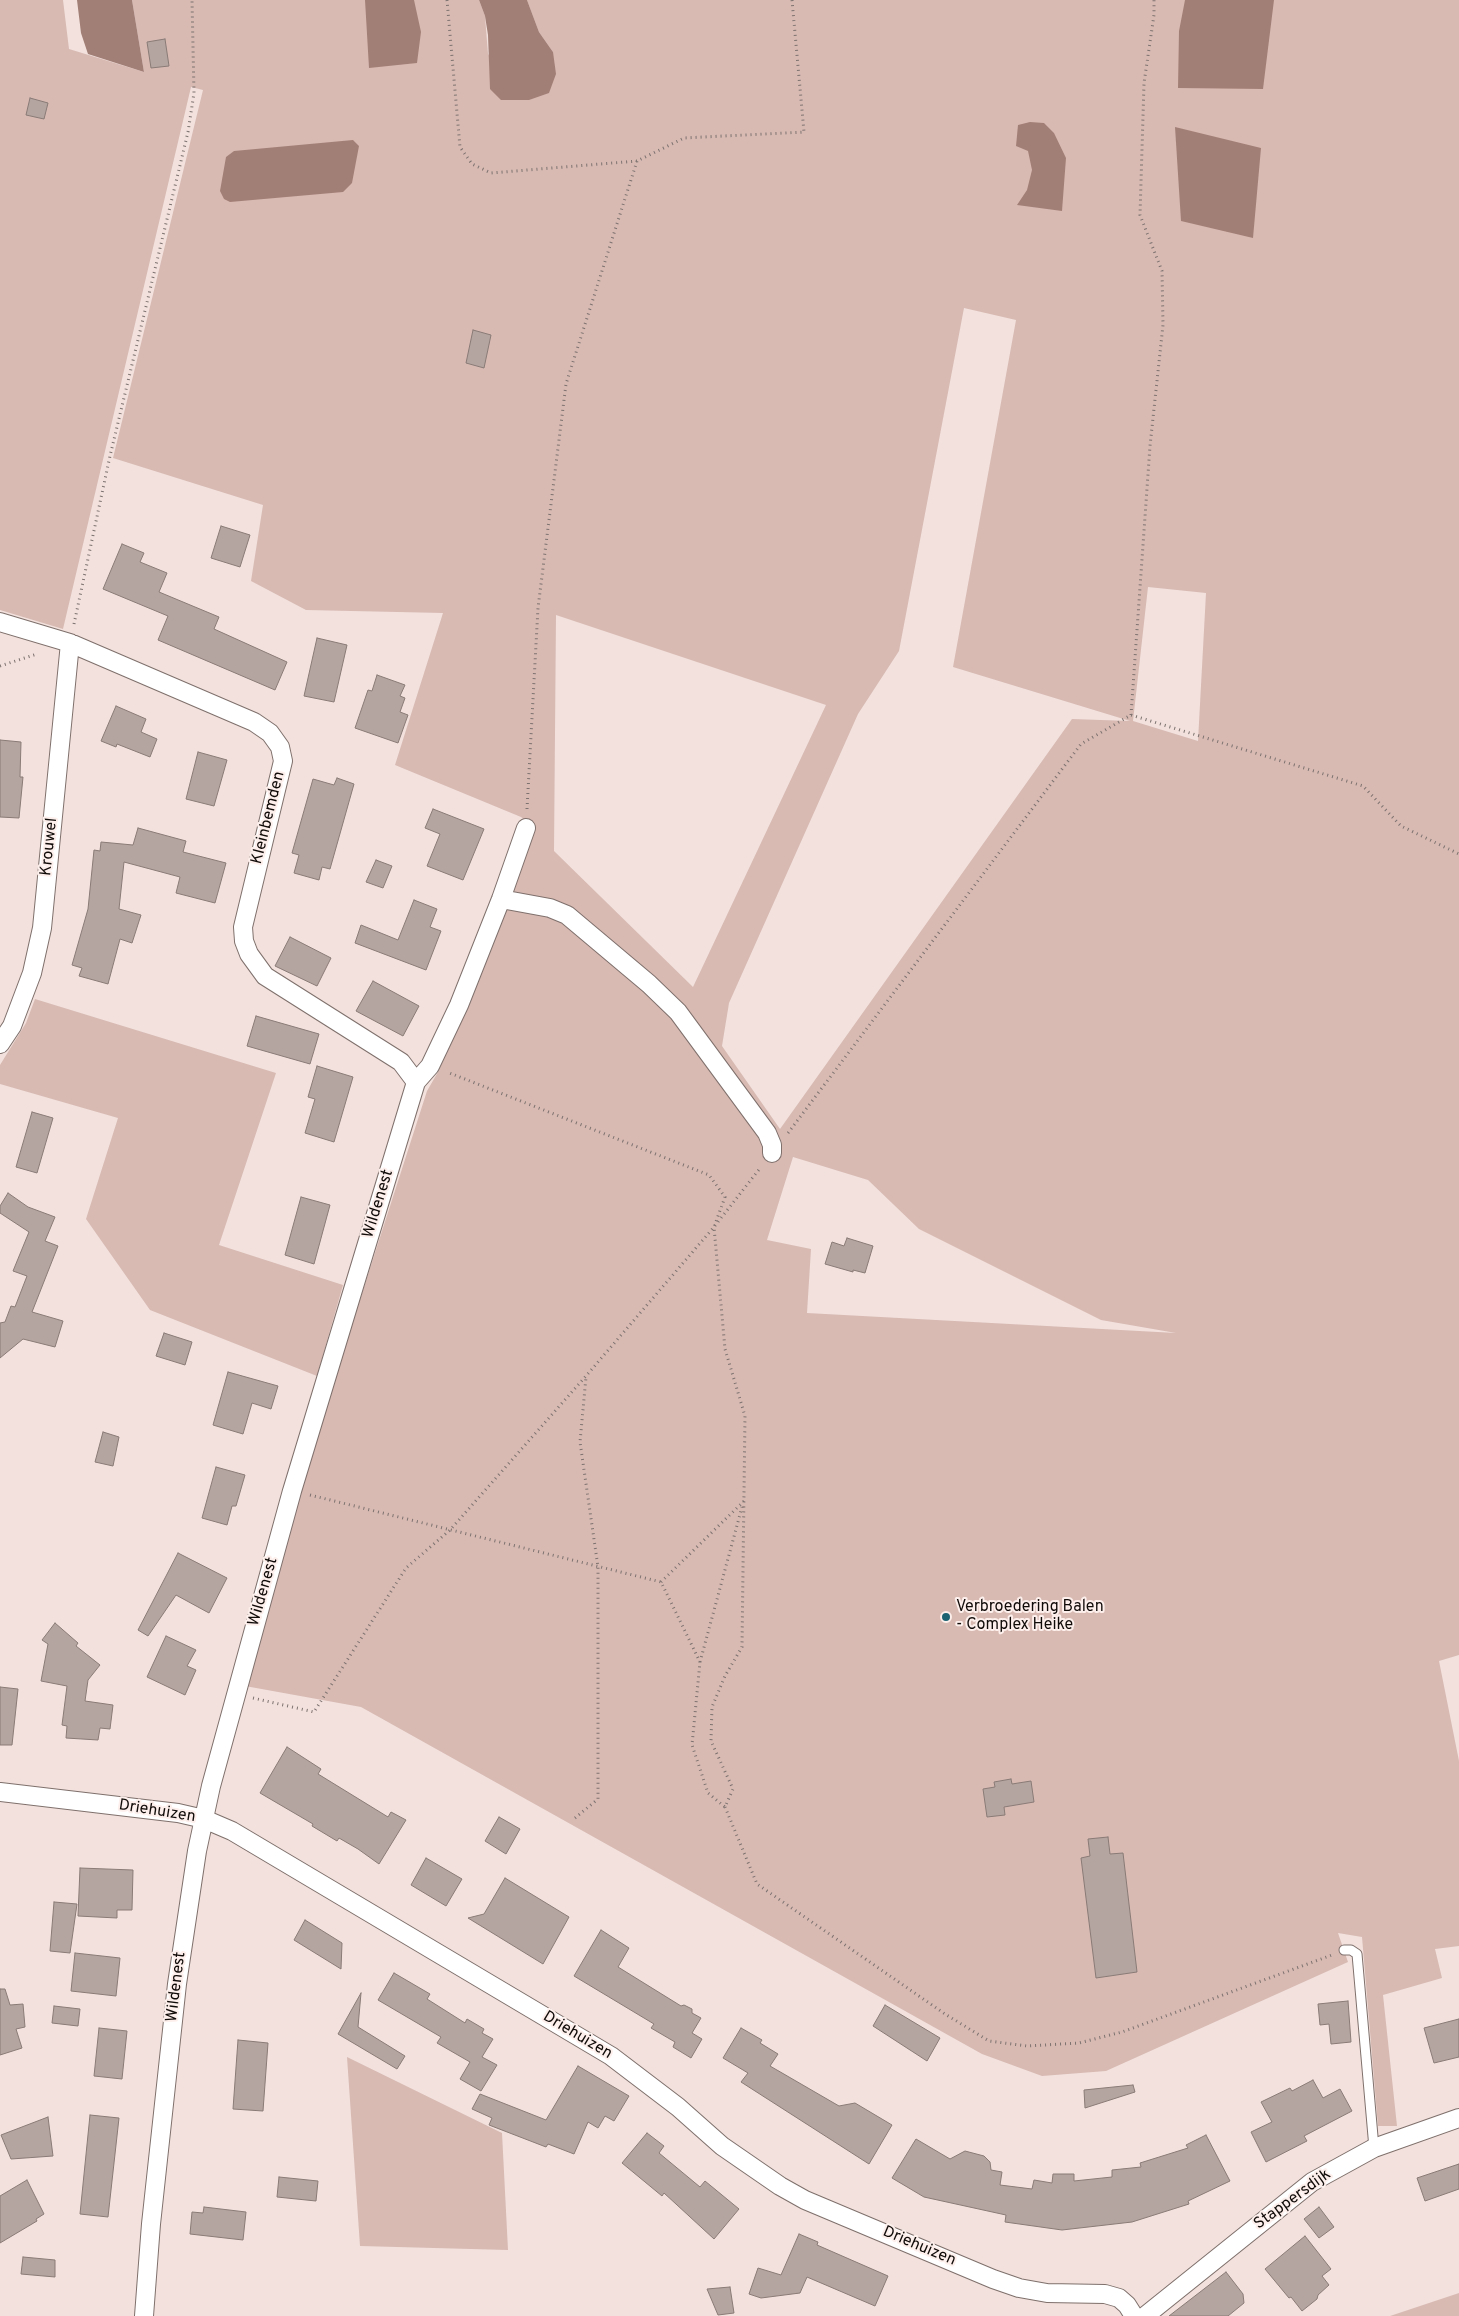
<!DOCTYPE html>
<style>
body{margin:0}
canvas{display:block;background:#f2e1dd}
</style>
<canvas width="1459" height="2316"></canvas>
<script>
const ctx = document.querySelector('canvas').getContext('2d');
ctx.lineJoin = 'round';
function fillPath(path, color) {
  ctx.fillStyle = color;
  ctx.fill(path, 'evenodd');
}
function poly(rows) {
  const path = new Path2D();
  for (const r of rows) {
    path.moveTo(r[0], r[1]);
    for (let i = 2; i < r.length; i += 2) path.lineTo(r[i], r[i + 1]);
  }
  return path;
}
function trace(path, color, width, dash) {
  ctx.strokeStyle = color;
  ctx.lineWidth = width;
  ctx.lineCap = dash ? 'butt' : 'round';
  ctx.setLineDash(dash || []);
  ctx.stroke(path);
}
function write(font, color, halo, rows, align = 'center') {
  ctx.font = font + ' Overpass,sans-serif';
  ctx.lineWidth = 4;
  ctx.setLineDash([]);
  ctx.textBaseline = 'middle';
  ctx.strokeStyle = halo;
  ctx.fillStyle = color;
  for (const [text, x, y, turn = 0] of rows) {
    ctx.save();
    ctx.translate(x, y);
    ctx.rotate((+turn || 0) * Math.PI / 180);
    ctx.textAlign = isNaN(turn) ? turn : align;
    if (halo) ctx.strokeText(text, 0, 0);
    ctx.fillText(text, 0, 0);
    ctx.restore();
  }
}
fillPath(poly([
 [0,0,63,0,69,49,144,72,132,0,479,0,485,16,488,54,528,100,553,52,539,32,527,0,1459,0,1459,1655,1439,1661,1459,1761,1459,1946,1435,1949,1442,1978,1383,1995,1397,2126,1378,2126,1362,1937,1338,1933,1348,1962,1106,2071,1042,2076,982,2054,361,1707,245,1686,303,1477,427,1091,438,1072,502,918,533,827,521,817,395,765,443,613,306,610,251,581,263,505,113,458,203,90,191,87,63,629,0,610],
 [964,308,1016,320,953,667,1130,721,1072,719,780,1129,722,1046,729,1003,858,714,899,651],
 [1148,587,1206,593,1198,741,1133,721],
 [556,615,826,705,693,987,554,851],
 [793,1157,868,1180,919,1229,1101,1320,1176,1333,807,1313,811,1249,767,1240],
 [35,999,276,1073,219,1245,343,1285,317,1376,150,1310,86,1219,118,1118,0,1084,0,1065,26,1023],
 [347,2057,502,2133,508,2250,360,2246],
 [1459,2293,1459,2316,1390,2316]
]), '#d8bab3');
fillPath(poly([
 [77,0,132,0,144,72,88,54,81,33],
 [365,0,414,0,421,32,417,63,369,68],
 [479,0,527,0,539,32,553,52,556,74,549,93,529,100,501,100,490,89,488,35,485,16],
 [1185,0,1274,0,1263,89,1178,88,1179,31],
 [1030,122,1044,123,1054,133,1066,158,1062,211,1017,205,1027,190,1032,170,1028,151,1016,146,1018,125],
 [1175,127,1261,148,1253,238,1181,221],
 [353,140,359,146,352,183,343,192,230,202,224,199,220,191,226,157,234,151]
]), '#a27f76');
const building = poly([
 [165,39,169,66,151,68,147,42,165,39],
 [30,98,48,103,44,119,26,115,30,98],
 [473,330,491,335,484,368,466,363,473,330],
 [221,526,250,535,240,567,211,558,221,526],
 [122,544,144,553,140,562,167,573,159,592,219,617,214,629,287,662,275,690,158,640,168,616,103,589,122,544],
 [317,638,347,645,334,702,304,696,317,638],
 [377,675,405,685,400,696,405,698,400,712,408,715,398,743,355,728,368,690,372,691,377,675],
 [116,706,146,719,141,732,157,739,150,757,117,744,116,747,101,741,116,706],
 [0,740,21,742,20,777,23,777,19,818,0,817,0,740],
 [198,752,227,760,214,806,186,799,198,752],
 [337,778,354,784,330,869,322,867,319,880,294,873,299,855,292,853,313,779,334,785,337,778],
 [433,809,484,829,463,880,427,866,440,834,425,828,433,809],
 [138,828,186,841,183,852,226,863,215,903,176,893,180,877,124,862,119,909,141,915,132,943,120,939,108,984,79,976,82,968,72,965,88,909,94,850,100,851,101,842,133,845,138,828],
 [376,860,392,866,383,888,366,882,376,860],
 [414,900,437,909,430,927,441,931,426,970,355,943,361,925,398,940,414,900],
 [290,937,331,958,317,986,275,966,290,937],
 [373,981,419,1006,403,1036,356,1011,373,981],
 [256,1016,319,1034,310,1064,247,1046,256,1016],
 [317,1066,353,1077,334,1142,305,1133,315,1099,308,1097,317,1066],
 [32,1112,53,1118,37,1173,16,1167,32,1112],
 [8,1193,28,1207,55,1217,45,1241,58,1246,32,1312,63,1321,55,1347,23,1339,0,1358,0,1323,5,1322,11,1306,15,1307,27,1276,13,1271,29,1232,0,1213,0,1206,8,1193],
 [301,1197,330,1205,314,1264,285,1255,301,1197],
 [847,1238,873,1246,865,1273,853,1270,853,1272,825,1264,832,1242,844,1246,847,1238],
 [164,1333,192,1342,185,1365,156,1356,164,1333],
 [228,1372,278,1386,271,1409,252,1403,243,1434,213,1425,228,1372],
 [103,1432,119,1437,113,1466,95,1462,103,1432],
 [216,1467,245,1475,236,1506,232,1506,227,1525,202,1518,216,1467],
 [178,1553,227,1578,209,1613,176,1595,148,1636,138,1630,178,1553],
 [55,1623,78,1643,76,1646,100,1665,88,1680,85,1701,113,1705,110,1729,100,1728,98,1740,66,1738,67,1726,62,1725,67,1686,41,1681,48,1644,42,1640,55,1623],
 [166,1636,196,1650,187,1666,196,1670,185,1695,147,1677,166,1636],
 [0,1687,18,1689,12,1745,0,1745,0,1687],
 [287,1747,321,1769,318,1774,388,1817,391,1812,406,1820,379,1864,358,1849,339,1838,337,1841,312,1826,313,1824,260,1793,287,1747],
 [1011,1779,1012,1784,1031,1781,1034,1802,1004,1807,1005,1815,987,1817,983,1789,995,1787,994,1782,1011,1779],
 [499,1817,520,1829,506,1854,485,1841,499,1817],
 [1108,1837,1110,1854,1123,1853,1137,1972,1096,1978,1081,1858,1090,1856,1088,1839,1108,1837],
 [426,1858,462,1879,446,1906,411,1885,426,1858],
 [80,1868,133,1870,132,1910,117,1910,117,1918,78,1916,80,1868],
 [505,1878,569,1917,543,1964,468,1918,484,1914,505,1878],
 [54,1902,77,1904,70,1953,50,1951,54,1902],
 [305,1920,342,1943,341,1969,294,1940,305,1920],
 [601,1930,629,1948,618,1967,681,2006,684,2005,692,2009,692,2013,701,2018,692,2033,702,2039,691,2058,673,2047,675,2042,651,2028,654,2024,574,1976,601,1930],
 [75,1953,120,1958,116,1996,71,1991,75,1953],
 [394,1973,430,1994,427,1999,465,2023,467,2019,484,2029,482,2033,493,2039,482,2057,497,2065,481,2091,460,2079,470,2062,437,2043,441,2037,378,2000,394,1973],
 [0,1989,5,1989,10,2005,23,2004,25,2027,16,2029,22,2048,0,2055,0,1989],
 [361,1993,358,2027,405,2056,397,2069,338,2034,361,1993],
 [1348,2001,1351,2042,1331,2044,1329,2024,1320,2025,1318,2004,1348,2001],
 [885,2005,940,2038,927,2061,873,2026,885,2005],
 [54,2006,80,2009,78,2026,52,2023,54,2006],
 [1459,2019,1459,2057,1434,2063,1424,2028,1459,2019],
 [99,2028,127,2031,122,2079,94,2076,99,2028],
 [741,2028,762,2040,760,2043,778,2054,770,2066,839,2106,855,2103,892,2125,869,2164,741,2082,748,2073,723,2058,741,2028],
 [238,2040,268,2043,263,2111,233,2109,238,2040],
 [578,2066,629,2096,614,2121,605,2116,598,2128,588,2122,574,2154,548,2144,546,2147,489,2125,492,2118,472,2109,480,2094,546,2120,578,2066],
 [1313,2080,1323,2098,1340,2089,1352,2111,1304,2136,1307,2141,1266,2162,1251,2132,1272,2122,1261,2102,1290,2088,1292,2091,1313,2080],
 [1133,2085,1135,2092,1085,2108,1084,2090,1133,2085],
 [90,2115,119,2118,108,2217,80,2214,90,2115],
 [48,2117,53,2156,11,2159,1,2135,48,2117],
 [647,2133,664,2146,659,2153,700,2187,705,2181,739,2209,714,2239,664,2193,662,2196,622,2163,647,2133],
 [1206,2135,1230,2181,1188,2201,1189,2204,1132,2222,1062,2230,1005,2222,1006,2215,924,2197,892,2178,916,2139,950,2159,965,2151,984,2156,990,2162,991,2170,1002,2172,1000,2185,1032,2189,1034,2180,1052,2183,1053,2174,1074,2174,1074,2181,1112,2177,1112,2170,1141,2167,1140,2163,1188,2148,1186,2145,1206,2135],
 [1459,2164,1459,2189,1425,2201,1417,2178,1459,2164],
 [279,2177,318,2181,316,2201,277,2197,279,2177],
 [27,2180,44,2214,36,2219,37,2221,0,2243,0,2196,27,2180],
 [204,2207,246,2212,243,2240,190,2234,192,2212,203,2213,204,2207],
 [1319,2207,1334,2227,1319,2238,1304,2219,1319,2207],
 [799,2234,818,2242,817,2245,888,2276,875,2306,807,2277,800,2293,761,2298,749,2294,758,2268,781,2275,799,2234],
 [1305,2236,1331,2269,1322,2276,1329,2285,1318,2295,1317,2299,1302,2311,1291,2297,1289,2298,1265,2269,1305,2236],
 [23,2257,55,2260,55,2277,21,2274,23,2257],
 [1226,2272,1243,2294,1244,2303,1228,2316,1169,2316,1226,2272],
 [730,2287,734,2313,718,2315,707,2289,730,2287]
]);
fillPath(building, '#b5a5a1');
trace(building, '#8a7b77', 1);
const service = poly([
 [1344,1950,1351,1950,1357,1954,1374,2148]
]);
const minor = poly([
 [0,622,70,643,254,722,270,733,280,747,283,761,243,927,244,941,249,954,265,976,401,1062,416,1082],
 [501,899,550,908,567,915,649,984,678,1012,767,1133,772,1145,772,1153],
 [0,1044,12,1026,32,973,42,928,70,643],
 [0,1792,178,1813,204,1819,232,1831,611,2056,678,2107,722,2146,780,2186,805,2200,993,2279,1019,2288,1047,2293,1105,2294,1119,2298,1127,2305,1134,2316],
 [144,2316,151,2224,177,1984,197,1851,211,1786,292,1491,416,1082,430,1066,459,1005,501,899,526,828],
 [1145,2316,1312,2182,1374,2148,1459,2118]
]);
trace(service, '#7f706c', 11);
trace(minor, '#7f706c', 20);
trace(poly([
 [447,0,460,147,472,164,491,173,637,161],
 [74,624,110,456,188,132,194,93,192,0],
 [0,666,37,654],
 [1131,715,1150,446,1163,325,1162,271,1140,215,1144,83,1154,15,1154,0],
 [527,809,538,608,566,384,637,161,684,138,804,132,792,0],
 [788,1133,1081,744,1131,715,1363,786,1401,826,1459,854],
 [310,1495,661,1582,700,1662,692,1745,708,1793,725,1807,733,1789,711,1741,712,1707,725,1676,742,1647,745,1416,725,1349,714,1227,725,1197,709,1175,447,1072],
 [661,1582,744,1501],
 [700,1662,742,1507],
 [253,1698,314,1712,406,1568,450,1530,586,1376,714,1227,761,1167],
 [725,1807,757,1884,945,2014,989,2041,1027,2046,1079,2043,1122,2032,1332,1955],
 [575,1818,598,1799,598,1567,580,1442,586,1377]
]), '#7d726f', 3, [1, 4]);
trace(service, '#fff', 9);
trace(minor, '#fff', 18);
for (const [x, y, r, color] of [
 [946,1617,5,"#1b6372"]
]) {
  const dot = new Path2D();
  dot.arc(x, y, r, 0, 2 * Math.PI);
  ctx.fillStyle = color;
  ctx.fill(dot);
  trace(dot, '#fdefeb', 2);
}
write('16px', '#100b09', '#fdefeb', [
 ["Kleinbemden",269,818,-76],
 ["Krouwel",50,847,-84],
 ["Wildenest",379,1204,-73],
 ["Wildenest",264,1592,-74],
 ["Driehuizen",157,1812,9],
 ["Wildenest",177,1987,-83],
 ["Driehuizen",577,2036,31],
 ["Stappersdijk",1293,2200,-36],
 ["Driehuizen",919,2247,23]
]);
write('16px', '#100b09', '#fdefeb', [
 ["Verbroedering Balen",956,1608],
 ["- Complex Heike",956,1626]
], 'left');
</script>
